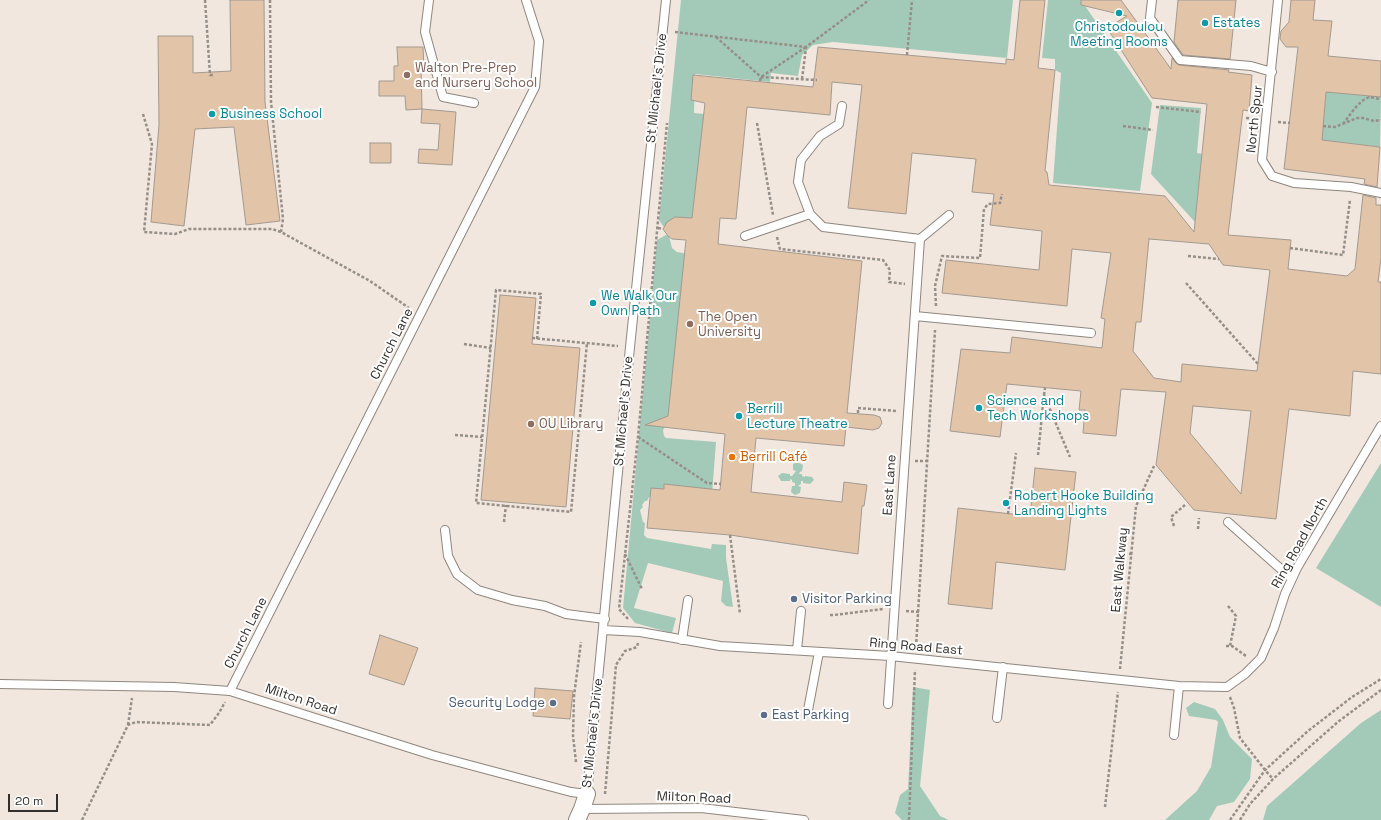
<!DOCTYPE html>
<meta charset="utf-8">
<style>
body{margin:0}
#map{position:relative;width:1381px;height:820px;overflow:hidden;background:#f1e7de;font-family:"Space Grotesk",sans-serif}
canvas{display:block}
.scale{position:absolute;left:8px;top:794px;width:50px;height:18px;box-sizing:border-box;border:2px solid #332f2c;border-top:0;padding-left:5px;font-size:12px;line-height:14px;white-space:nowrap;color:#332f2c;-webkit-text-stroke:3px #fff;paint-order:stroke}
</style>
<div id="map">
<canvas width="1381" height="820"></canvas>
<div class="scale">20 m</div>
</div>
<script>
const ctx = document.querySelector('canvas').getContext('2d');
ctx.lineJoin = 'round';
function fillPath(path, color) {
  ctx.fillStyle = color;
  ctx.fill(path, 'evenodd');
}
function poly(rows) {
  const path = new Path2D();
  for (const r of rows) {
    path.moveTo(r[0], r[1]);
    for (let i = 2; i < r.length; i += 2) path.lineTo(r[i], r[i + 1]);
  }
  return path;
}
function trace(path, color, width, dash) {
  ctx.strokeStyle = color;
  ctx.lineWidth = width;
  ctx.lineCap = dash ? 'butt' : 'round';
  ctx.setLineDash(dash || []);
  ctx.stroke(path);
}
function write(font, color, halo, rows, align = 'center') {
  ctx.font = font + ' "Space Grotesk",sans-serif';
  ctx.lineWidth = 4;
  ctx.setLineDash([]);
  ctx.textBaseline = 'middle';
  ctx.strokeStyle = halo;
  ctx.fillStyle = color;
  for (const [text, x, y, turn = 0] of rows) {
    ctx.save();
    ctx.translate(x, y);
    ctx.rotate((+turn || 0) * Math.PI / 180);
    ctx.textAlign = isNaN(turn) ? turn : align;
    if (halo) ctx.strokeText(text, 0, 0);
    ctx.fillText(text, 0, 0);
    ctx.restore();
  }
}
fillPath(poly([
 [681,0,1013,0,1007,58,833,42,813,45,802,55,798,76,771,73,770,82,695,74,694,113,714,115,703,224,667,228,663,226,659,220],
 [1048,0,1081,0,1152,103,1140,191,1053,183,1061,73,1055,70,1055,59,1042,58],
 [1326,92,1381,97,1380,147,1321,140],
 [1160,105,1201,108,1197,153,1202,154,1195,222,1151,174],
 [666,235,669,236,672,248,677,252,689,254,667,424,663,430,664,436,666,438,716,442,712,495,660,499,649,497,647,501,645,501,642,505,643,507,640,510,643,522,645,523,644,535,647,538,711,549,712,544,726,545,726,558,733,607,726,606,721,601,723,581,648,563,634,608,676,618,672,633,635,623,623,608,657,240],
 [797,462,803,465,802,471,800,472,799,474,802,474,802,476,805,477,805,476,812,477,814,480,810,484,803,483,803,481,801,481,801,484,798,486,801,487,800,493,795,495,791,492,792,486,795,486,795,483,792,482,792,480,790,479,790,481,781,481,778,476,782,473,790,474,790,476,792,476,796,471,793,470,793,464],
 [1381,463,1381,607,1316,568],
 [913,687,930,690,920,786,940,816,949,820,902,820,895,813,900,795,908,789],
 [1194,702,1215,709,1223,720,1230,737,1252,759,1250,779,1234,802,1217,806,1209,820,1165,820,1197,791,1211,767,1218,722,1216,720,1189,716,1186,708],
 [1381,710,1381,820,1263,820,1267,806,1361,723]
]), '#a3cab8');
const building = poly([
 [230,0,264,0,265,102,280,221,246,225,234,127,195,129,184,226,151,222,159,125,158,36,193,36,193,73,231,71,230,0],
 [1020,0,1045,0,1038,68,1055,70,1045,171,1047,172,1049,185,1165,196,1194,232,1207,104,1152,98,1107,28,1127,16,1081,5,1081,0,1121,0,1171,69,1172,58,1176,63,1179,65,1229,70,1228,72,1252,75,1249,111,1243,110,1228,235,1291,240,1288,269,1347,276,1355,269,1363,195,1376,198,1376,205,1381,205,1381,258,1378,282,1381,282,1381,374,1353,371,1350,416,1289,409,1276,519,1194,510,1156,465,1166,392,1121,389,1116,436,1083,433,1085,410,1079,410,1081,391,1007,384,1000,437,950,431,961,349,1010,353,1012,337,1102,348,1105,319,1101,318,1111,253,1072,249,1067,306,942,293,946,260,1039,270,1042,231,990,225,994,194,972,192,976,159,912,153,906,214,848,208,862,85,832,82,830,115,747,107,736,219,720,218,718,244,862,261,847,413,874,415,880,417,882,423,879,428,873,430,846,427,844,446,756,438,751,492,842,502,844,482,867,485,864,506,862,506,858,554,730,535,647,528,651,488,664,489,664,484,720,490,725,434,645,425,668,416,686,240,672,239,668,236,663,229,667,222,675,217,692,218,705,103,691,100,693,75,813,87,818,47,1006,64,1006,59,1014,60,1020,0],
 [1149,239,1209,244,1223,265,1270,270,1257,371,1182,364,1181,382,1154,378,1133,351,1136,322,1141,322,1149,239],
 [1193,406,1251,411,1241,494,1190,433,1193,406],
 [1178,0,1236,0,1230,59,1183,55,1174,42,1178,0],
 [1291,0,1315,0,1313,20,1332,21,1328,56,1381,61,1381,97,1326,92,1322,140,1380,147,1377,187,1364,184,1365,179,1284,169,1298,47,1286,47,1280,39,1281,31,1289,22,1291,0],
 [397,47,423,47,424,68,421,68,422,109,406,110,405,96,379,96,379,81,394,81,394,66,398,66,397,47],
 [422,109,456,112,452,165,418,163,419,149,438,150,440,124,421,123,422,109],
 [370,143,391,143,391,163,370,163,370,143],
 [500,295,536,298,532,344,580,348,566,507,481,500,500,295],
 [1035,468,1076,472,1065,570,996,562,992,609,948,604,958,508,1030,516,1035,468],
 [380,635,418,648,404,685,369,674,380,635],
 [535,688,573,691,570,719,533,716,535,688]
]);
fillPath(building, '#e2c4a8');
trace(building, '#a29990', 1);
const lane = poly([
 [429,0,425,32,443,97,474,103],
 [1152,0,1150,18,1180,60,1251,66,1272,72],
 [1278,0,1262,160,1272,176,1294,183,1351,187,1381,193],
 [842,106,839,124,820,136,801,160,798,182,810,214,823,227,920,239,949,215],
 [745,236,810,214],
 [915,316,1091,333],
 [1228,522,1292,579],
 [445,530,448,556,457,574,478,590,512,600,545,606,566,614,605,619],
 [603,630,640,632,720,646,890,656,1179,686,1227,687,1245,674,1261,658,1274,628,1285,594,1297,568,1381,426],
 [682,640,688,600],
 [797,650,801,611],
 [0,684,174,687,230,691,432,755,571,792,587,794,630,347,666,0],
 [230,691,535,87,539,41,526,0],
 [888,704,920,239],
 [808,710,819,652],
 [997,718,1003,667],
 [1174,735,1179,686],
 [582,809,701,808,804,820]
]);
const street = poly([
 [577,820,582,809,587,794]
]);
trace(lane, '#8f867e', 10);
trace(street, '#8f867e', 18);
trace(poly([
 [205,0,210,75,214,75],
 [270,0,271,102,283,219,281,232],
 [675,32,806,47,869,0],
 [716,37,761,77,817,80],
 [907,55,912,0],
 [802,79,806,48],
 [760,81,761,77,806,47],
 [1156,107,1201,112],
 [143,114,152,144,144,232,175,234,189,229,272,229,281,232,370,281,409,308],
 [1246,118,1255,119],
 [1278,122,1290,123],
 [757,123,773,215],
 [1343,124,1355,108,1362,101,1369,97,1381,99],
 [1123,126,1153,130],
 [1323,126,1335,127,1357,118,1363,118,1374,121,1381,120],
 [658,228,663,229],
 [777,237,780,249,883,260,890,270,889,282,905,284],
 [1290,248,1343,255,1350,200],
 [1188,256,1219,259],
 [1186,283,1258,364],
 [936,306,935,286,942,256,980,258,984,209,988,204,1000,203,1002,194],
 [532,338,618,346],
 [537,339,541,294,496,290,476,503,571,512,587,343],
 [464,344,491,348],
 [1044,395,1045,388],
 [858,413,858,408,897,411],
 [455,435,482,437],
 [638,437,707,483,721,484],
 [1038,455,1044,395,1070,457],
 [915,461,927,461],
 [1008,514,1016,453],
 [504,522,506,505],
 [1174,526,1171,517,1185,505],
 [1198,529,1199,518],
 [730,535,740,614],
 [1119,553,1132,554],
 [625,554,642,589],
 [1228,606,1236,616,1230,646],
 [906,611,919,612],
 [830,615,834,615,883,609],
 [628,619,619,609,638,437,667,123],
 [1226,646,1232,646,1246,656],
 [916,647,935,330],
 [1120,669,1136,506,1154,466],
 [1230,697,1234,708,1240,738,1265,770,1273,779],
 [128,725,132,698],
 [576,762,573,736,574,696,581,642],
 [605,794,616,665,625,651,637,647,638,643],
 [1105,807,1118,692],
 [82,820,128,725,136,722,210,725,219,713,225,702],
 [909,820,915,670],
 [1230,820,1265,770,1308,731,1352,697,1381,679],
 [1240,820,1250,804,1273,779,1339,721,1381,690]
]), '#968f89', 2.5, [3, 2]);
trace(lane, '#fff', 8);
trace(street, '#fff', 16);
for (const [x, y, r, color] of [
 [1119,13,4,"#0f9aa8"],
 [1205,23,4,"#0f9aa8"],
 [407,75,4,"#8d6e63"],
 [212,114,4,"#0f9aa8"],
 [593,303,4,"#0f9aa8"],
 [690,324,4,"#8d6e63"],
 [979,408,4,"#0f9aa8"],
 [739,416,4,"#0f9aa8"],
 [531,424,4,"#8d6e63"],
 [732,457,4,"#e8710a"],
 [1006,503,4,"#0f9aa8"],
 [794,599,4,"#5c6f8a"],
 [553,703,4,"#5c6f8a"],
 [764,715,4,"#5c6f8a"]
]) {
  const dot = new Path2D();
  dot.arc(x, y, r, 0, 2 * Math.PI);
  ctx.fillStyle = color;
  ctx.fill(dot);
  trace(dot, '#fff', 1.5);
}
write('13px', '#0d838f', '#fff', [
 ["Estates",1213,23],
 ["Christodoulou",1119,27,"center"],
 ["Meeting Rooms",1119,42,"center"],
 ["Business School",220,114],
 ["We Walk Our",601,296],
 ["Own Path",601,311],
 ["Science and",987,401],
 ["Tech Workshops",987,416],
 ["Berrill",747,409],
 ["Lecture Theatre",747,424],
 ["Robert Hooke Building",1014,496],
 ["Landing Lights",1014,511]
], 'left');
write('13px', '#785e54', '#fff', [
 ["Walton Pre-Prep",415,68],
 ["and Nursery School",415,83],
 ["The Open",698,317],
 ["University",698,332],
 ["OU Library",539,424]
], 'left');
write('13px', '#332f2c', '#fff', [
 ["St Michael's Drive",657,88,-84],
 ["North Spur",1255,119,-84],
 ["Church Lane",392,344,-63],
 ["St Michael's Drive",624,411,-85],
 ["East Lane",890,485,-86],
 ["Ring Road North",1300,543,-61],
 ["East Walkway",1120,570,-85],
 ["Church Lane",246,633,-63],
 ["Ring Road East",916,647,5],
 ["Milton Road",301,700,18],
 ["St Michael's Drive",593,733,-84],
 ["Milton Road",694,798,2]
]);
write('13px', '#c56008', '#fff', [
 ["Berrill Café",740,457]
], 'left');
write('13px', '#4e5e75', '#fff', [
 ["Visitor Parking",802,599],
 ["Security Lodge",545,703,"right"],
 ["East Parking",772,715]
], 'left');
</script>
